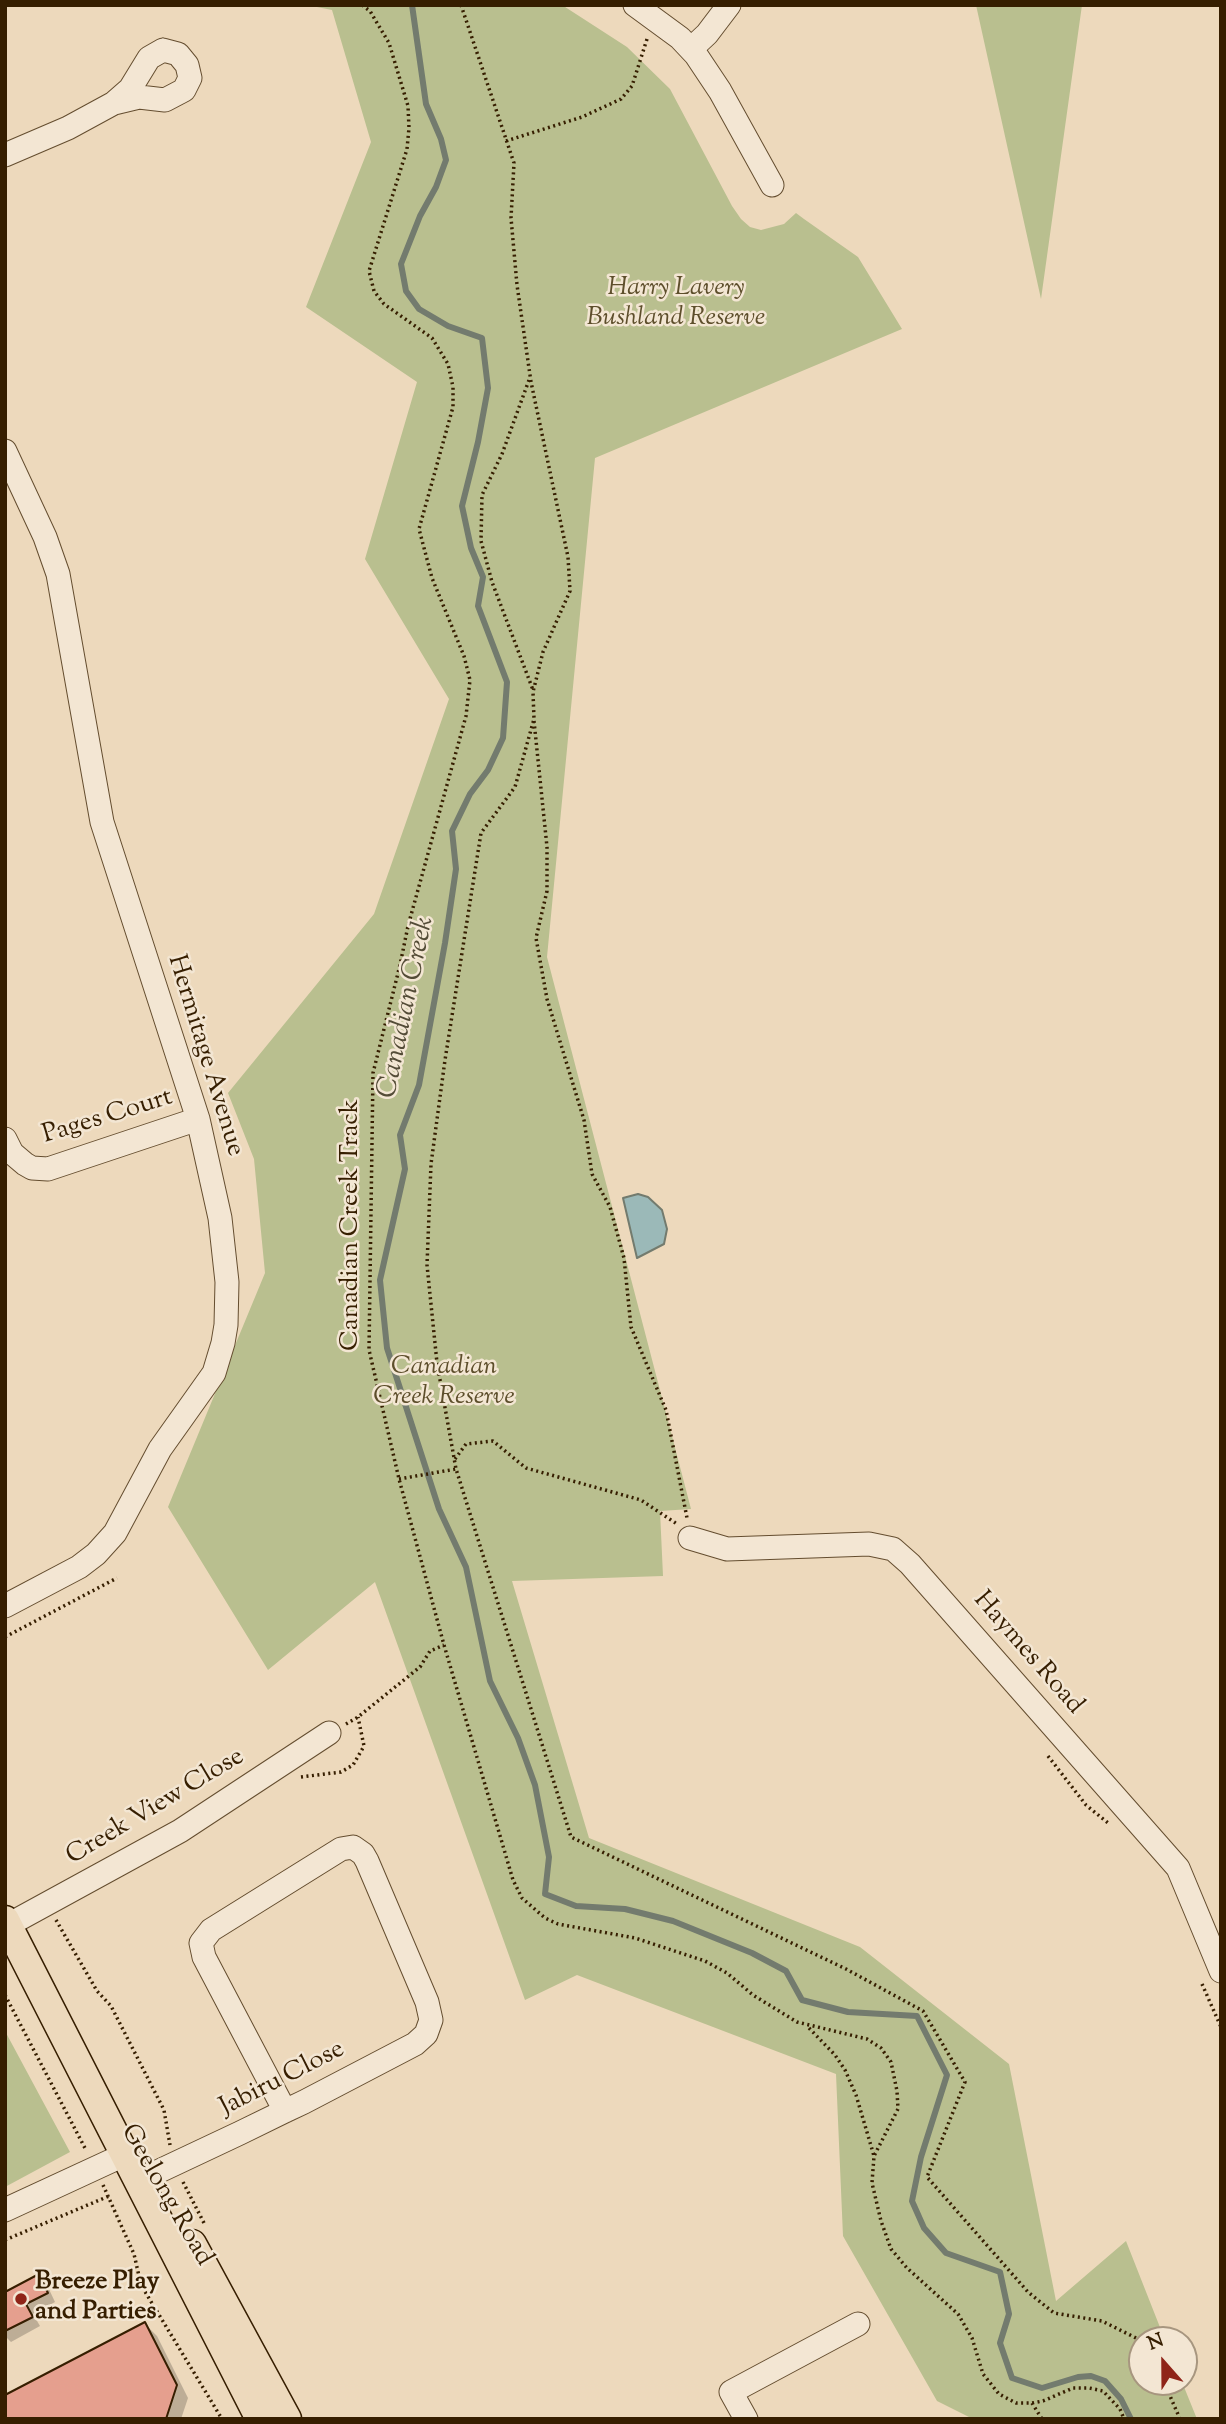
<!DOCTYPE html>
<style>
body{margin:0}
#map{position:relative;width:1226px;height:2424px;overflow:hidden;background:#edd9bc;font-family:"Sorts Mill Goudy",serif}
canvas{display:block}
.frame{position:absolute;inset:0;border:7px solid #361e00;pointer-events:none}
.north{position:absolute;left:1128px;top:2326px;width:70px;height:70px;box-sizing:border-box;background:#f3e6d3;border:2px solid #a7967f;border-radius:50%;rotate:339deg;font-size:19px;font-weight:700;line-height:28px;text-align:center;color:#361e00}
.north::after{content:'';display:block;margin:auto;width:24px;height:32px;background:#8f2418;clip-path:polygon(50% 0,100% 100%,50% 72%,0 100%)}
</style>
<div id="map">
<canvas width="1226" height="2424"></canvas>
<div class="frame"></div>
<div class="north">N</div>
</div>
<script>
const ctx = document.querySelector('canvas').getContext('2d');
ctx.lineJoin = 'round';
function fillPath(path, color) {
  ctx.fillStyle = color;
  ctx.fill(path, 'evenodd');
}
function poly(rows) {
  const path = new Path2D();
  for (const r of rows) {
    path.moveTo(r[0], r[1]);
    for (let i = 2; i < r.length; i += 2) path.lineTo(r[i], r[i + 1]);
  }
  return path;
}
function trace(path, color, width, dash) {
  ctx.strokeStyle = color;
  ctx.lineWidth = width;
  ctx.lineCap = dash ? 'butt' : 'round';
  ctx.setLineDash(dash || []);
  ctx.stroke(path);
}
function write(font, color, halo, rows, align = 'center') {
  ctx.font = font + ' "Sorts Mill Goudy",serif';
  ctx.lineWidth = 5;
  ctx.setLineDash([]);
  ctx.textBaseline = 'middle';
  ctx.strokeStyle = halo;
  ctx.fillStyle = color;
  for (const [text, x, y, turn = 0] of rows) {
    ctx.save();
    ctx.translate(x, y);
    ctx.rotate((+turn || 0) * Math.PI / 180);
    ctx.textAlign = isNaN(turn) ? turn : align;
    if (halo) ctx.strokeText(text, 0, 0);
    ctx.fillText(text, 0, 0);
    ctx.restore();
  }
}
fillPath(poly([
 [307,5,562,5,627,47,670,89,732,206,741,219,750,227,761,230,784,224,796,213,804,219,858,257,902,329,595,458,547,957,691,1509,660,1511,663,1576,512,1581,589,1838,860,1947,1009,2064,1056,2301,1126,2241,1165,2340,1142,2340,1142,2382,1182,2382,1197,2419,973,2419,937,2401,843,2236,836,2074,577,1975,525,2000,375,1582,268,1670,168,1507,265,1273,254,1159,228,1093,374,914,449,699,365,559,417,382,306,307,371,142,332,10],
 [976,5,1082,5,1041,299],
 [5,2031,70,2152,5,2187]
]), '#b9bf8f');
const water = poly([
 [638,1194,648,1197,662,1210,667,1229,664,1244,637,1258,623,1198,638,1194]
]);
fillPath(water, '#9bb9b8');
trace(water, '#737b6e', 2);
fillPath(poly([
 [39,2276,47,2285,55,2302,33,2314,40,2326,11,2342,5,2336,5,2292],
 [145,2324,157,2336,188,2398,181,2419,8,2419]
]), '#0003');
trace(poly([
 [412,5,426,104,441,139,446,160,436,187,420,216,401,264,406,291,419,309,448,326,482,338,488,388,478,442,462,506,471,548,483,577,478,606,507,682,503,738,488,770,470,794,452,831,456,869,445,943,419,1085,400,1135,405,1169,380,1280,387,1348,439,1509,466,1567,490,1681,518,1738,535,1785,549,1857,545,1894,576,1906,625,1909,673,1921,752,1953,786,1971,802,2000,848,2012,917,2016,947,2075,921,2157,912,2201,924,2228,946,2253,1000,2272,1009,2314,1000,2343,1012,2378,1042,2388,1078,2377,1091,2376,1105,2381,1121,2399,1131,2419]
]), '#737b6e', 6);
const building = poly([
 [39,2274,48,2293,26,2304,33,2317,5,2331,5,2292,39,2274],
 [145,2322,177,2385,166,2419,5,2419,5,2395,145,2322]
]);
fillPath(building, '#e59f8e');
trace(building, '#361e00', 2);
const minor = poly([
 [635,5,680,38,696,55,720,91,772,185],
 [691,49,707,34,729,5],
 [163,50,178,54,187,65,190,78,184,90,165,100,139,97,114,103,130,89,149,58,163,50],
 [5,155,68,128,114,103],
 [5,451,45,537,58,574,102,822,198,1119,220,1218,227,1282,226,1325,223,1343,214,1373,160,1449,115,1533,96,1554,79,1567,5,1606],
 [5,1139,12,1153,25,1164,32,1168,48,1169,198,1119],
 [690,1538,727,1549,869,1544,893,1549,910,1564,1178,1868,1221,1971],
 [8,1925,180,1831,329,1733],
 [153,2174,240,2133,285,2111,304,2102,415,2044,426,2034,431,2020,427,2002,367,1861,363,1854,353,1847,341,1849,211,1930,201,1943,204,1957,285,2111],
 [5,2210,126,2154],
 [746,2419,731,2392,858,2324]
]);
const major = poly([
 [5,1920,260,2419],
 [192,2244,287,2419]
]);
trace(minor, '#644d2f', 25);
trace(major, '#361e00', 31);
trace(poly([
 [362,5,370,11,389,43,408,106,409,128,407,149,369,271,374,291,384,304,432,338,448,364,453,387,453,407,419,529,432,578,464,656,470,680,466,716,408,926,400,965,373,1073,369,1350,399,1479,444,1645,513,1880,522,1898,545,1918,558,1924,635,1938,705,1961,727,1973,753,1995,797,2022,867,2039,881,2048,891,2062,897,2091,898,2109,874,2156,872,2183,881,2221,891,2249,907,2268,958,2314,972,2338,983,2374,999,2394,1016,2403,1032,2403,1043,2401,1073,2388,1089,2388,1103,2391,1120,2409,1124,2419],
 [461,5,514,163,511,218,517,285,531,382,568,557,570,591,543,652,533,692,534,719,515,787,481,833,445,1060,431,1164,427,1265,437,1363,456,1469,571,1837,846,1969,923,2011,965,2082,927,2177,1028,2292,1054,2313,1102,2321,1142,2341],
 [506,141,582,117,621,99,632,86,647,39],
 [529,380,502,454,482,495,481,541,492,582,533,690],
 [534,721,547,847,547,891,536,938,547,999,584,1120,592,1174,610,1207,624,1258,631,1327,666,1410,687,1518],
 [455,1459,466,1444,493,1441,526,1468,641,1500,677,1524],
 [399,1479,456,1469],
 [5,1637,117,1578],
 [346,1724,358,1717,420,1667,430,1651,444,1645],
 [1048,1756,1086,1805,1108,1823],
 [301,1777,341,1772,353,1765,364,1746,358,1717],
 [56,1920,97,1991,111,2006,164,2110,170,2145],
 [1202,1984,1221,2027],
 [5,1995,86,2150],
 [809,2028,835,2055,845,2070,856,2095,874,2156],
 [183,2182,205,2225],
 [103,2185,134,2254,141,2285,222,2419],
 [5,2240,109,2196],
 [1164,2382,1180,2419],
 [1032,2403,1042,2419]
]), '#361e00', 3.5, [2, 3.5]);
trace(minor, '#f3e6d3', 23);
trace(major, '#edd9bc', 28);
for (const [x, y, r, color] of [
 [21,2299,7,"#8f2418"]
]) {
  const dot = new Path2D();
  dot.arc(x, y, r, 0, 2 * Math.PI);
  ctx.fillStyle = color;
  ctx.fill(dot);
  trace(dot, '#f3e6d3', 2.5);
}
write('italic 26px', '#5d4e2b', '#f3e6d3', [
 ["Harry Lavery",676,290],
 ["Bushland Reserve",676,320],
 ["Canadian",444,1369],
 ["Creek Reserve",444,1399]
]);
write('26px', '#361e00', '#f3e6d3', [
 ["Hermitage Avenue",204,1056,73],
 ["Pages Court",108,1118,-17],
 ["Canadian Creek Track",353,1225,-90],
 ["Haymes Road",1027,1654,49],
 ["Creek View Close",156,1808,-31],
 ["Jabiru Close",283,2080,-27],
 ["Geelong Road",165,2196,60]
]);
write('bold 26px', '#361e00', '#f3e6d3', [
 ["Breeze Play",35,2284],
 ["and Parties",35,2314]
], 'left');
write('italic 28px', '#544c37', '#f3e6d3', [
 ["Canadian Creek",408,1008,-78]
]);
</script>
